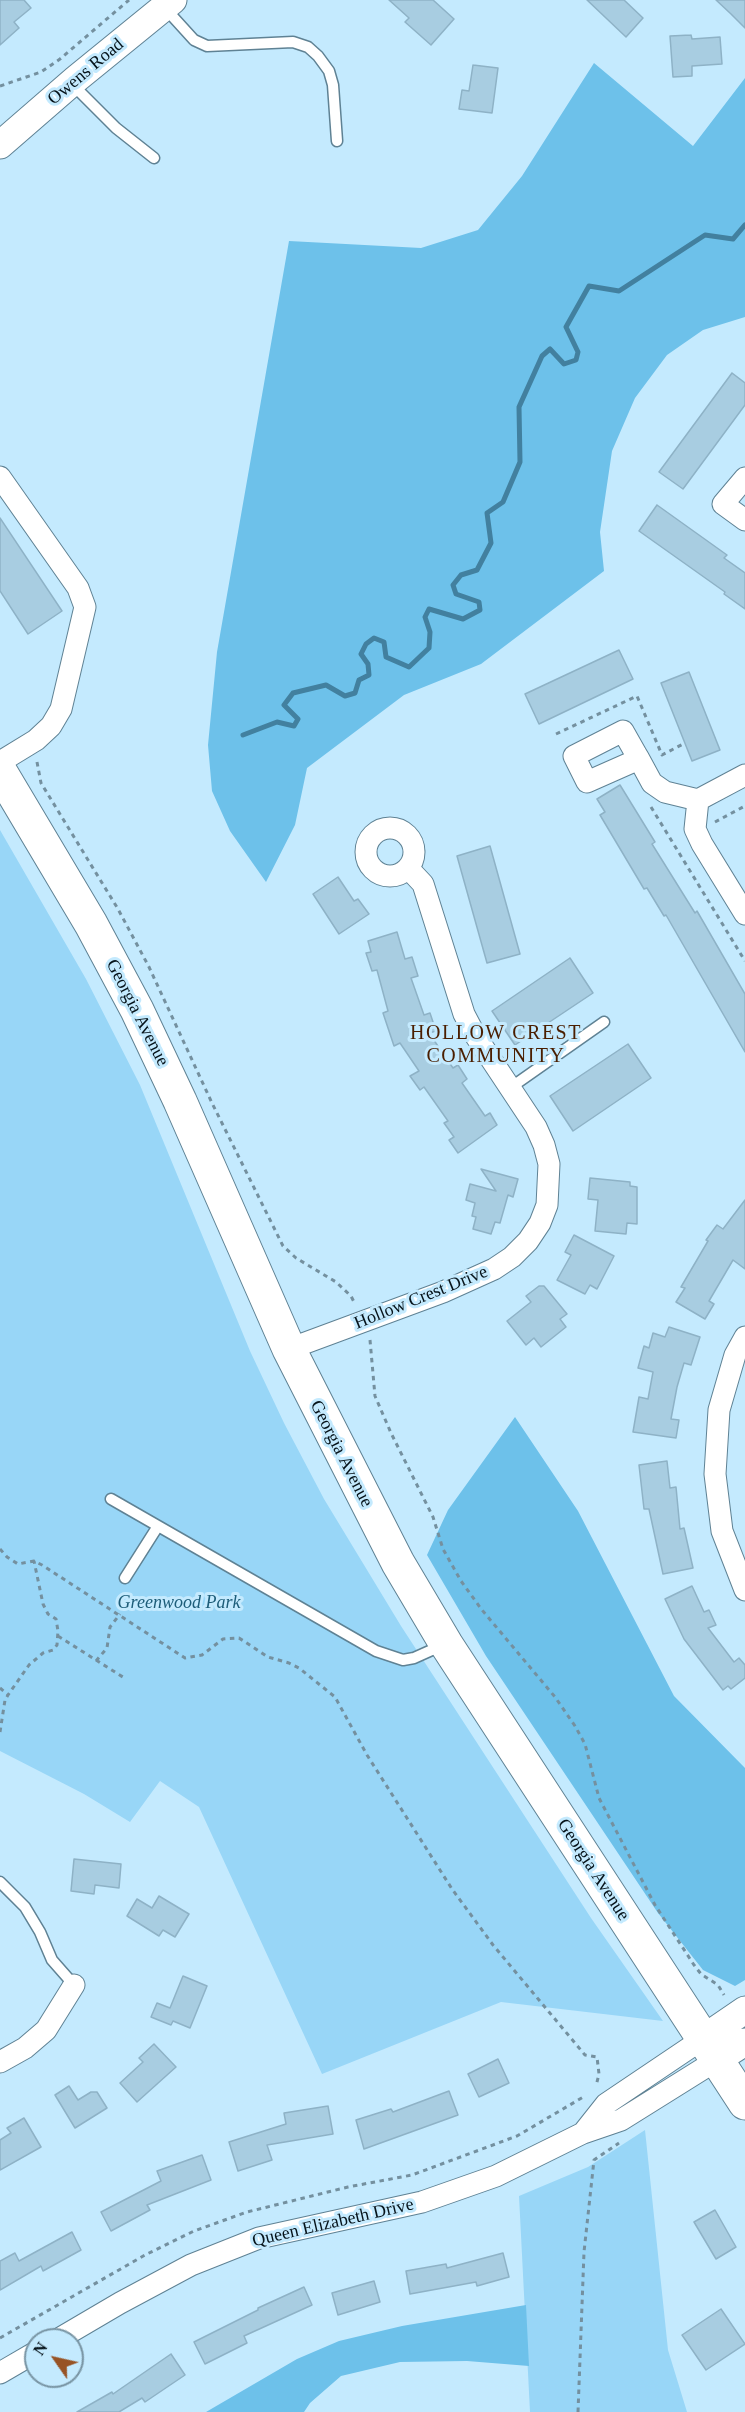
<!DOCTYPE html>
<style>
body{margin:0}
#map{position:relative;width:745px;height:2412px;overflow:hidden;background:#c4eafe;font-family:"Times New Roman",serif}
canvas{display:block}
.north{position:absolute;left:24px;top:2328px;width:60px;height:60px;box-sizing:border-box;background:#c4eafe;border:2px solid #7894a3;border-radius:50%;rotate:304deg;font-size:16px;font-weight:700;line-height:24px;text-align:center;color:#06131a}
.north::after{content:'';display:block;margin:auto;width:21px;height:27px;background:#975325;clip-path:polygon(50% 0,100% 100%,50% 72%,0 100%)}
</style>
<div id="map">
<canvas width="745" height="2412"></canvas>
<div class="north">N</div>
</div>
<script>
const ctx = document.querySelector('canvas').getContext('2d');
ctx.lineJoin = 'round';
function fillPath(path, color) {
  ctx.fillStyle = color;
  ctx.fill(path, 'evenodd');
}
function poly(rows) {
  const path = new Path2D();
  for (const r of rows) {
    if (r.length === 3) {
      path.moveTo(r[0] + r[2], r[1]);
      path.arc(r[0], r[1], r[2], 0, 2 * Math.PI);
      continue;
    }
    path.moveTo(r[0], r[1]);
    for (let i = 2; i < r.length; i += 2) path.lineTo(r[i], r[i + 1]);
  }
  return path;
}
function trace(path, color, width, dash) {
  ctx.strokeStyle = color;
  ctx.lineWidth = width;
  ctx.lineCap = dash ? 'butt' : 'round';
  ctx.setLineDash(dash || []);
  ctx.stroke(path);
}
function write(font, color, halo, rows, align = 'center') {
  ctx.font = font + ' "Times New Roman",serif';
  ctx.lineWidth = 6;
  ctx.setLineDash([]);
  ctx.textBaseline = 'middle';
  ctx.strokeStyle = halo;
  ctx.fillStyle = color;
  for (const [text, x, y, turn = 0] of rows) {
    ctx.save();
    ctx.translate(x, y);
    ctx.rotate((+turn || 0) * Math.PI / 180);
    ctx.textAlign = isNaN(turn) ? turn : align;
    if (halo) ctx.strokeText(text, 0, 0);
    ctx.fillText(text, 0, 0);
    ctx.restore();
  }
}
fillPath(poly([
 [0,830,86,979,140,1085,250,1351,284,1423,324,1499,401,1626,591,1918,663,2021,501,2002,322,2074,199,1807,160,1781,130,1822,84,1794,0,1751],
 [645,2130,668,2350,687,2412,530,2412,519,2196,588,2167]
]), '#98d6f7');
fillPath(poly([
 [594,63,693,146,745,78,745,317,703,330,667,355,635,398,612,451,600,532,604,571,481,664,404,695,307,768,295,825,266,882,230,831,212,791,208,745,217,652,289,241,421,248,478,230,522,176],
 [515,1417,578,1511,674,1696,745,1768,745,1980,735,1986,703,1970,658,1913,486,1656,427,1555,448,1510],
 [526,2305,529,2366,467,2361,400,2362,341,2376,310,2403,304,2412,206,2412,297,2359,339,2341,402,2326]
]), '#6dc1ea');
trace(poly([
 [243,735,277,722,294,726,298,719,284,705,293,693,326,685,345,696,355,693,359,680,369,675,368,664,361,654,366,644,374,638,384,642,386,657,409,667,429,648,430,632,425,617,429,609,463,619,480,610,479,602,456,594,453,585,461,575,477,570,491,543,487,513,503,502,520,462,519,407,542,356,550,349,564,364,576,360,578,352,566,327,589,286,619,291,705,235,733,239,745,225]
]), '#42809f', 5);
const building = poly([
 [0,0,24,0,31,8,14,22,19,28,0,45,0,0],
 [389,0,433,0,454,19,431,45,405,22,409,18,389,0],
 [587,0,624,0,643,18,626,37,587,0],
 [716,0,745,0,745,28,731,14,716,0],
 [691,35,692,39,720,37,722,64,692,66,692,76,673,77,670,36,691,35],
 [473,65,498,68,492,113,459,109,462,90,469,91,473,65],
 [732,373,745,383,745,405,683,489,659,472,732,373],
 [657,505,727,555,724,558,745,573,745,609,724,594,725,592,639,531,657,505],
 [0,518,62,611,28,634,0,591,0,518],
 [619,650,633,679,539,724,525,694,619,650],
 [689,672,720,750,692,761,661,683,689,672],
 [620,785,655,842,652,844,695,913,697,911,745,994,745,1052,666,915,664,916,647,888,644,889,600,815,605,812,597,799,620,785],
 [490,846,520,954,487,963,457,856,490,846],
 [338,877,354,901,358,899,369,914,339,934,313,894,338,877],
 [397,932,405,959,412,957,418,976,411,978,424,1015,430,1013,436,1031,429,1033,453,1068,458,1065,467,1079,462,1083,485,1116,490,1113,497,1125,458,1153,449,1140,454,1137,444,1123,448,1121,424,1087,420,1090,410,1076,419,1071,400,1043,394,1046,383,1013,388,1011,377,970,372,971,366,953,371,952,368,941,397,932],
 [570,958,593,993,515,1045,492,1011,570,958],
 [628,1044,651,1078,573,1131,550,1096,628,1044],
 [481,1169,518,1179,513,1197,508,1195,500,1223,495,1222,491,1234,473,1229,476,1217,472,1216,475,1203,466,1200,470,1184,496,1191,481,1169],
 [590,1178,630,1182,630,1186,637,1187,637,1224,627,1223,626,1234,595,1231,598,1200,588,1199,590,1178],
 [745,1200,745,1269,733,1260,709,1301,714,1304,705,1319,676,1302,685,1288,681,1287,708,1241,706,1240,717,1225,723,1229,745,1200],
 [574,1235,614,1256,597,1289,590,1285,585,1294,557,1280,571,1255,565,1252,574,1235],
 [539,1286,544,1286,567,1314,560,1319,566,1327,541,1347,534,1338,526,1345,507,1321,531,1302,526,1296,539,1286],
 [669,1327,700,1337,691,1365,684,1363,677,1387,671,1419,679,1420,676,1438,633,1432,639,1397,648,1399,653,1372,638,1368,644,1346,649,1348,653,1333,665,1337,669,1327],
 [667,1461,670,1488,676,1487,680,1529,684,1528,693,1568,663,1574,649,1509,644,1509,639,1465,667,1461],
 [692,1586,704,1612,709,1610,716,1625,708,1628,734,1662,739,1658,745,1665,745,1678,731,1689,728,1686,723,1690,684,1639,665,1599,692,1586],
 [74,1859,121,1864,119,1888,95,1885,94,1894,71,1891,74,1859],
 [159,1896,189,1914,175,1937,163,1930,159,1936,127,1916,137,1899,152,1908,159,1896],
 [183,1976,207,1986,190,2028,173,2021,171,2025,151,2017,157,2003,170,2008,183,1976],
 [154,2044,176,2067,137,2102,120,2083,143,2062,139,2058,154,2044],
 [498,2059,509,2083,479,2097,468,2074,498,2059],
 [69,2086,78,2100,91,2092,97,2092,107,2108,75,2128,55,2095,69,2086],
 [449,2091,458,2115,364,2149,356,2120,391,2109,393,2112,449,2091],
 [328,2106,333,2134,267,2145,272,2160,238,2171,229,2142,286,2124,284,2113,328,2106],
 [24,2118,41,2147,0,2170,0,2140,11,2133,7,2128,24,2118],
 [202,2155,211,2180,147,2205,150,2210,111,2231,101,2212,161,2181,157,2171,202,2155],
 [715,2210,736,2247,716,2259,694,2222,715,2210],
 [72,2232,81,2250,43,2271,41,2266,0,2290,0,2261,15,2253,19,2261,72,2232],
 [503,2253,509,2277,477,2286,476,2282,410,2294,406,2271,446,2264,447,2268,503,2253],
 [374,2281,380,2302,338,2315,332,2293,374,2281],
 [304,2287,312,2305,244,2336,247,2343,205,2364,194,2342,258,2310,258,2308,304,2287],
 [721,2309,745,2344,706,2370,682,2335,721,2309],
 [171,2354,185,2375,145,2402,142,2398,119,2412,77,2412,112,2392,113,2394,171,2354]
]);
fillPath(building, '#a8cde1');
trace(building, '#8eb2c6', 1.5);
const service = poly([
 [164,7,194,40,207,46,293,42,308,47,318,56,329,71,333,85,337,141],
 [72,84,116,128,154,158],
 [510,1088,604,1022],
 [111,1499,376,1651,403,1660,414,1658,443,1645],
 [125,1578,158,1526],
 [0,1882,25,1907,40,1932,52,1960,74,1985]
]);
const minor = poly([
 [0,477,78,588,85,607,61,709,51,726,36,740,0,762],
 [745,478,723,504,745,520],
 [639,759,587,782,574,756,623,731,636,754,639,759,652,783,665,792,698,800,695,829,702,844,745,914],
 [698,800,745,775],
 [390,852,24],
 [745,1337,735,1355,719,1410,715,1474,722,1531,745,1590],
 [289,1349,443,1292,494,1269,512,1257,528,1241,540,1223,547,1205,549,1164,544,1145,536,1127,475,1035,464,1014,423,884,408,868],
 [0,2062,25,2048,46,2030,74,1985],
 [583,2133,606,2104,704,2038],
 [57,2340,120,2303,191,2265,259,2238,422,2202,496,2176,583,2133,621,2120,717,2060],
 [0,2373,36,2352]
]);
const tertiary = poly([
 [0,145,76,79,173,0],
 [704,2038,745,2010],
 [717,2060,745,2042]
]);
const primary = poly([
 [0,771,91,924,137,1010,180,1101,289,1349,398,1563,446,1644,745,2103]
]);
trace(service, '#5f8294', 13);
trace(minor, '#5f8294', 23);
trace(tertiary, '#5f8294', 29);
trace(primary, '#5f8294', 35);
trace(poly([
 [0,86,41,72,60,59,129,0],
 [556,734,637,696,662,755,685,743],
 [37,762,41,783,118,909,149,967,212,1103,283,1246,296,1258,336,1282,351,1296,355,1304],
 [651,807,745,961],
 [715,822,745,806],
 [370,1340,375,1396,391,1433,433,1517,443,1549,461,1581,482,1610,555,1697,575,1726,585,1744,599,1798,655,1905,694,1965,701,1974,718,1985,724,1995],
 [0,1549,7,1557,18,1564,34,1561,42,1565,185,1658,202,1655,223,1639,239,1638,268,1657,289,1663,299,1668,335,1697,367,1755,452,1889,493,1945,585,2055,597,2057,599,2074,596,2086],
 [58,1636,126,1679],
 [96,1661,107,1648,110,1627,120,1614],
 [0,1688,8,1695],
 [0,1732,5,1700,8,1695,29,1665,43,1653,53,1650,57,1645,58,1631,56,1619,48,1614,43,1604,34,1561],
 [0,2338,145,2255,194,2231,247,2212,348,2187,412,2175,517,2136,585,2096],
 [578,2412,584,2252,594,2160,619,2143]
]), '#74909f', 3, [4.5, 4.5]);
trace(service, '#fff', 10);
trace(minor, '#fff', 21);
trace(tertiary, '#fff', 27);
trace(primary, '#fff', 33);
write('18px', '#06131a', '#c4eafe', [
 ["Owens Road",86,72,-40],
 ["Georgia Avenue",137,1013,63],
 ["Hollow Crest Drive",421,1298,-22],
 ["Georgia Avenue",341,1454,63],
 ["Georgia Avenue",593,1870,57],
 ["Queen Elizabeth Drive",333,2223,-13]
]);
write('italic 18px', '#1d5d79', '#c4eafe', [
 ["Greenwood Park",179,1603]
]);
ctx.letterSpacing = '1.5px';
write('20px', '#4a1e00', '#c4eafe', [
 ["HOLLOW CREST",496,1034],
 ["COMMUNITY",496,1057]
]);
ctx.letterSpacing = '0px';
</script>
